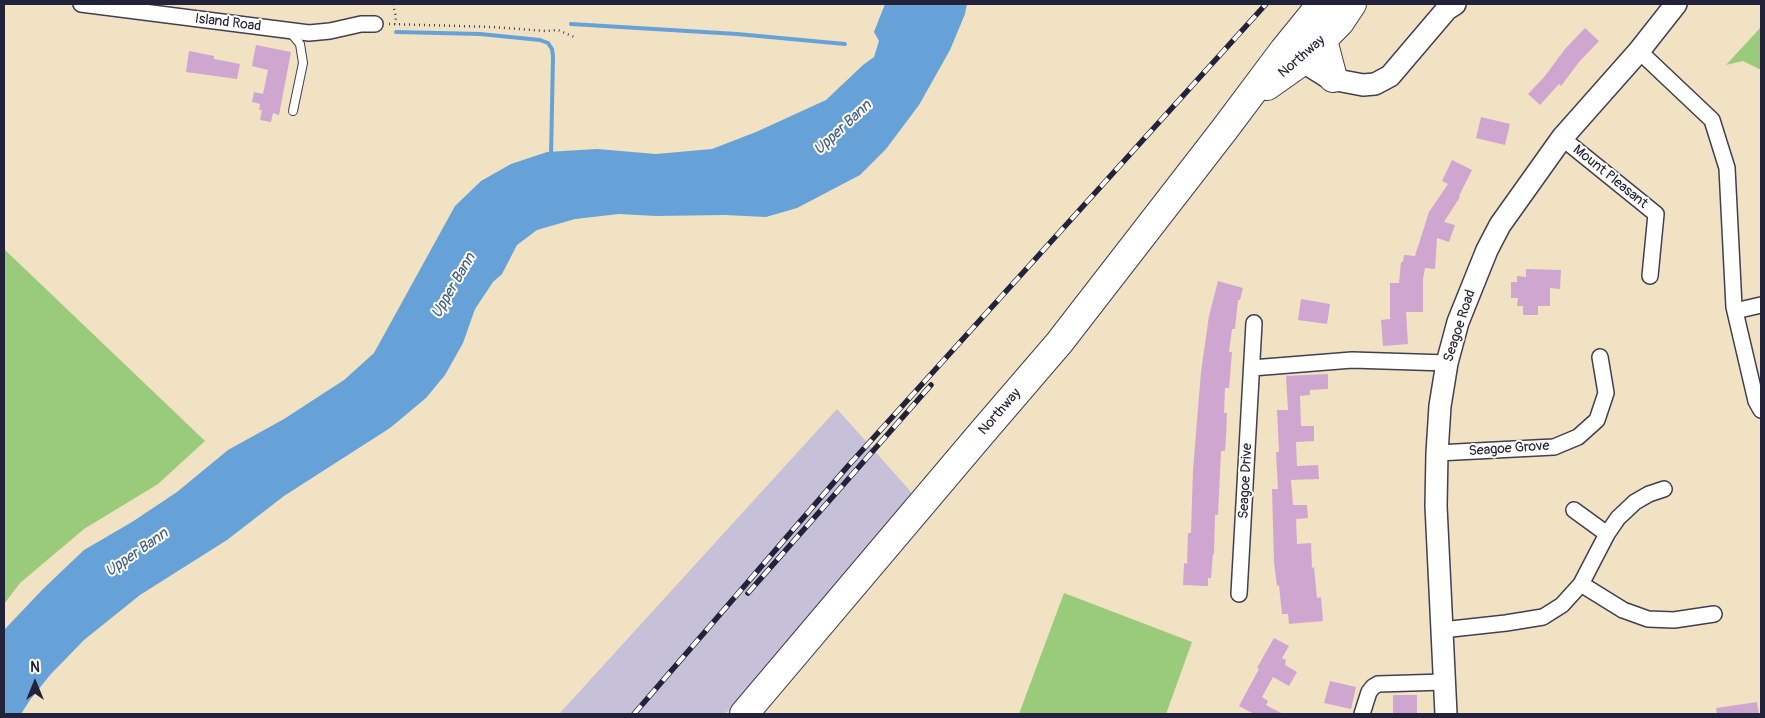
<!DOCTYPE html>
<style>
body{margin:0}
#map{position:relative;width:1765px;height:718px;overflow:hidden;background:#f1e2c4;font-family:Pangolin,sans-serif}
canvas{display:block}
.frame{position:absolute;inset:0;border:5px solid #22223b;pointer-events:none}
.north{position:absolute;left:10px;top:658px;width:50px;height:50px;-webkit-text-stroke:4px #fdfcf7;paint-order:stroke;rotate:0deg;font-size:14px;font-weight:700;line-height:20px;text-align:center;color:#22223b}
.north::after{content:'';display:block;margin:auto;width:18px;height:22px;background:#22223b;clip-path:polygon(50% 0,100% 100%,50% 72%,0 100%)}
</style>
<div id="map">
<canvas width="1765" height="718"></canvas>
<div class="frame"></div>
<div class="north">N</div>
</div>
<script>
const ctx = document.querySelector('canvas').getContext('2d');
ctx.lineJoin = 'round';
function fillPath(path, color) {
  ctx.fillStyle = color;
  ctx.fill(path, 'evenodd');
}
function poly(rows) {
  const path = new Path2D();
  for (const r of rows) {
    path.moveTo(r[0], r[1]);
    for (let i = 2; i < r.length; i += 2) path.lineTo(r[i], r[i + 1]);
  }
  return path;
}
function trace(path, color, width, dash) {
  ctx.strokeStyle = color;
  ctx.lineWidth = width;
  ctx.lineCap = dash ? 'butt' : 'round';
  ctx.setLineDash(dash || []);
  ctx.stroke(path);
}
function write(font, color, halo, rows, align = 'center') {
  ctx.font = font + ' Pangolin,sans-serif';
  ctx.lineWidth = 4;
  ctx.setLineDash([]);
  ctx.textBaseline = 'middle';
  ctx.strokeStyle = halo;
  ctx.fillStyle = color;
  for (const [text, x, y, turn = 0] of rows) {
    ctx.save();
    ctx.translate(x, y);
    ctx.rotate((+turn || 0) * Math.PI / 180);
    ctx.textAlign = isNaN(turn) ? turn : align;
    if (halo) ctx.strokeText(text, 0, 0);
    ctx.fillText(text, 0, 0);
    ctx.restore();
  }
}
fillPath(poly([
 [837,409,912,493,790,640,725,714,559,714]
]), '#c6c0d9');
fillPath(poly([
 [1761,27,1761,70,1743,61,1726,65],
 [4,249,205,441,158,484,84,529,20,583,4,604],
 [1064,593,1192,642,1166,714,1019,714]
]), '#99cb7b');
fillPath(poly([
 [885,4,967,4,965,14,950,50,919,105,886,149,860,175,797,208,766,217,725,215,656,216,619,214,575,219,537,230,517,245,502,274,493,282,475,309,463,343,445,375,426,398,390,428,284,496,227,540,140,595,84,640,50,675,30,700,21,714,4,714,4,630,43,589,84,550,132,522,177,492,228,450,284,419,344,380,374,353,455,206,481,181,511,164,547,152,597,149,656,154,712,149,756,132,826,100,863,65,874,57,879,41,874,32]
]), '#66a2d7');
trace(poly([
 [571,24,737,34,845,44],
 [396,32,480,34,540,40,548,43,552,49,553,56,551,157]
]), '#66a2d7', 4);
fillPath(poly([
 [1585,28,1599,41,1579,62,1561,86,1559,84,1540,105,1528,94,1545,76,1565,49],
 [256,45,291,52,279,115,273,113,271,122,260,120,262,110,259,110,260,104,252,102,254,92,263,94,268,70,252,66],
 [189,51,214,56,214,59,240,64,237,79,186,72],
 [1481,117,1510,124,1505,145,1476,138],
 [1452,160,1472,170,1459,196,1460,197,1444,222,1455,225,1449,242,1437,238,1435,269,1425,268,1423,279,1423,312,1406,312,1408,344,1383,346,1381,320,1390,319,1390,283,1399,283,1401,262,1403,262,1404,255,1415,256,1429,212,1448,184,1442,181],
 [1526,269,1561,270,1560,289,1550,288,1550,306,1538,306,1538,315,1523,315,1523,306,1517,306,1518,298,1511,298,1511,282,1517,282,1517,276,1526,277],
 [1218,281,1243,288,1240,300,1238,300,1235,329,1232,329,1229,352,1232,352,1229,388,1225,388,1224,413,1227,413,1226,437,1225,451,1221,451,1218,515,1215,515,1214,554,1213,554,1211,578,1208,578,1208,586,1183,585,1184,563,1187,564,1188,533,1191,533,1193,470,1201,372,1209,316],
 [1301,299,1330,304,1327,324,1298,320],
 [1328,374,1328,389,1310,390,1310,395,1300,396,1301,426,1314,426,1314,441,1296,442,1297,466,1318,465,1319,479,1291,480,1293,505,1307,505,1308,518,1296,519,1297,544,1311,543,1312,568,1314,567,1317,598,1321,597,1323,621,1289,624,1288,614,1282,614,1279,585,1277,586,1274,562,1272,489,1278,489,1276,452,1279,452,1277,410,1288,410,1286,376],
 [1274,638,1289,646,1282,658,1286,660,1285,665,1297,672,1289,686,1273,677,1262,697,1268,701,1266,705,1283,714,1254,714,1239,706,1259,669,1257,668],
 [1330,681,1356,687,1351,709,1324,703],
 [1393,695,1417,695,1417,714,1393,714],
 [1757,702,1759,714,1717,714,1716,708]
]), '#cfa6d0');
const lane = poly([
 [290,32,300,44,303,63,293,111]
]);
const street = poly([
 [81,4,309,33,330,31,361,24,375,24],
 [1639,51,1712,120,1727,168,1734,307,1756,401,1761,410],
 [1562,138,1656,214,1650,276],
 [1735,311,1761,305],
 [1252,368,1352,360,1447,363],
 [1437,453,1554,447,1578,437,1597,420,1606,393,1600,357],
 [1574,510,1607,534],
 [1581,584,1623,610,1648,619,1674,620,1714,614],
 [1239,594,1254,323],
 [1442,630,1506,623,1543,617,1562,605,1581,584,1607,534,1618,518,1635,502,1649,494,1664,489],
 [1362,714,1369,692,1373,687,1378,684,1444,682]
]);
const secondary = poly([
 [1291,54,1326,76,1342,81,1363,85,1375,84,1390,76,1447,9,1455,4],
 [1446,714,1436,506,1437,453,1440,406,1447,363,1458,322,1487,250,1500,225,1562,138,1639,51,1676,4]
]);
const highway = poly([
 [1323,40,1333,78],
 [1267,86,1301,62,1340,22,1352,4],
 [744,714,980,435,1059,343,1224,130,1284,50,1314,13,1325,4]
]);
trace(lane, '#413f50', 10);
trace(street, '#413f50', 18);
trace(secondary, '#413f50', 24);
trace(highway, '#413f50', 30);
trace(poly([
 [393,4,396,17,395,24],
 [389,24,493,27,546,31,558,30,574,37]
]), '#413f50', 2.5, [1, 4]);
trace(lane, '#fff', 8);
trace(street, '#fff', 15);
trace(secondary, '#fff', 21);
trace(highway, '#fff', 28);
const rail = poly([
 [748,593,931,385],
 [634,714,848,466,1266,4]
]);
trace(rail, '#22223b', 5.5);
trace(rail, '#fdfcf7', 4, [11]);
write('14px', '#22223b', '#fdfcf7', [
 ["Island Road",228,23,7],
 ["Northway",1302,57,-41],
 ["Mount Pleasant",1610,177,39],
 ["Seagoe Road",1460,326,-72],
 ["Northway",1000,412,-49],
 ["Seagoe Grove",1509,449,-4],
 ["Seagoe Drive",1246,481,-87]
]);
write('italic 15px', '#415c81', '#fdfcf7', [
 ["Upper Bann",843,128,-43],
 ["Upper Bann",454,286,-60],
 ["Upper Bann",137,553,-35]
]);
</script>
